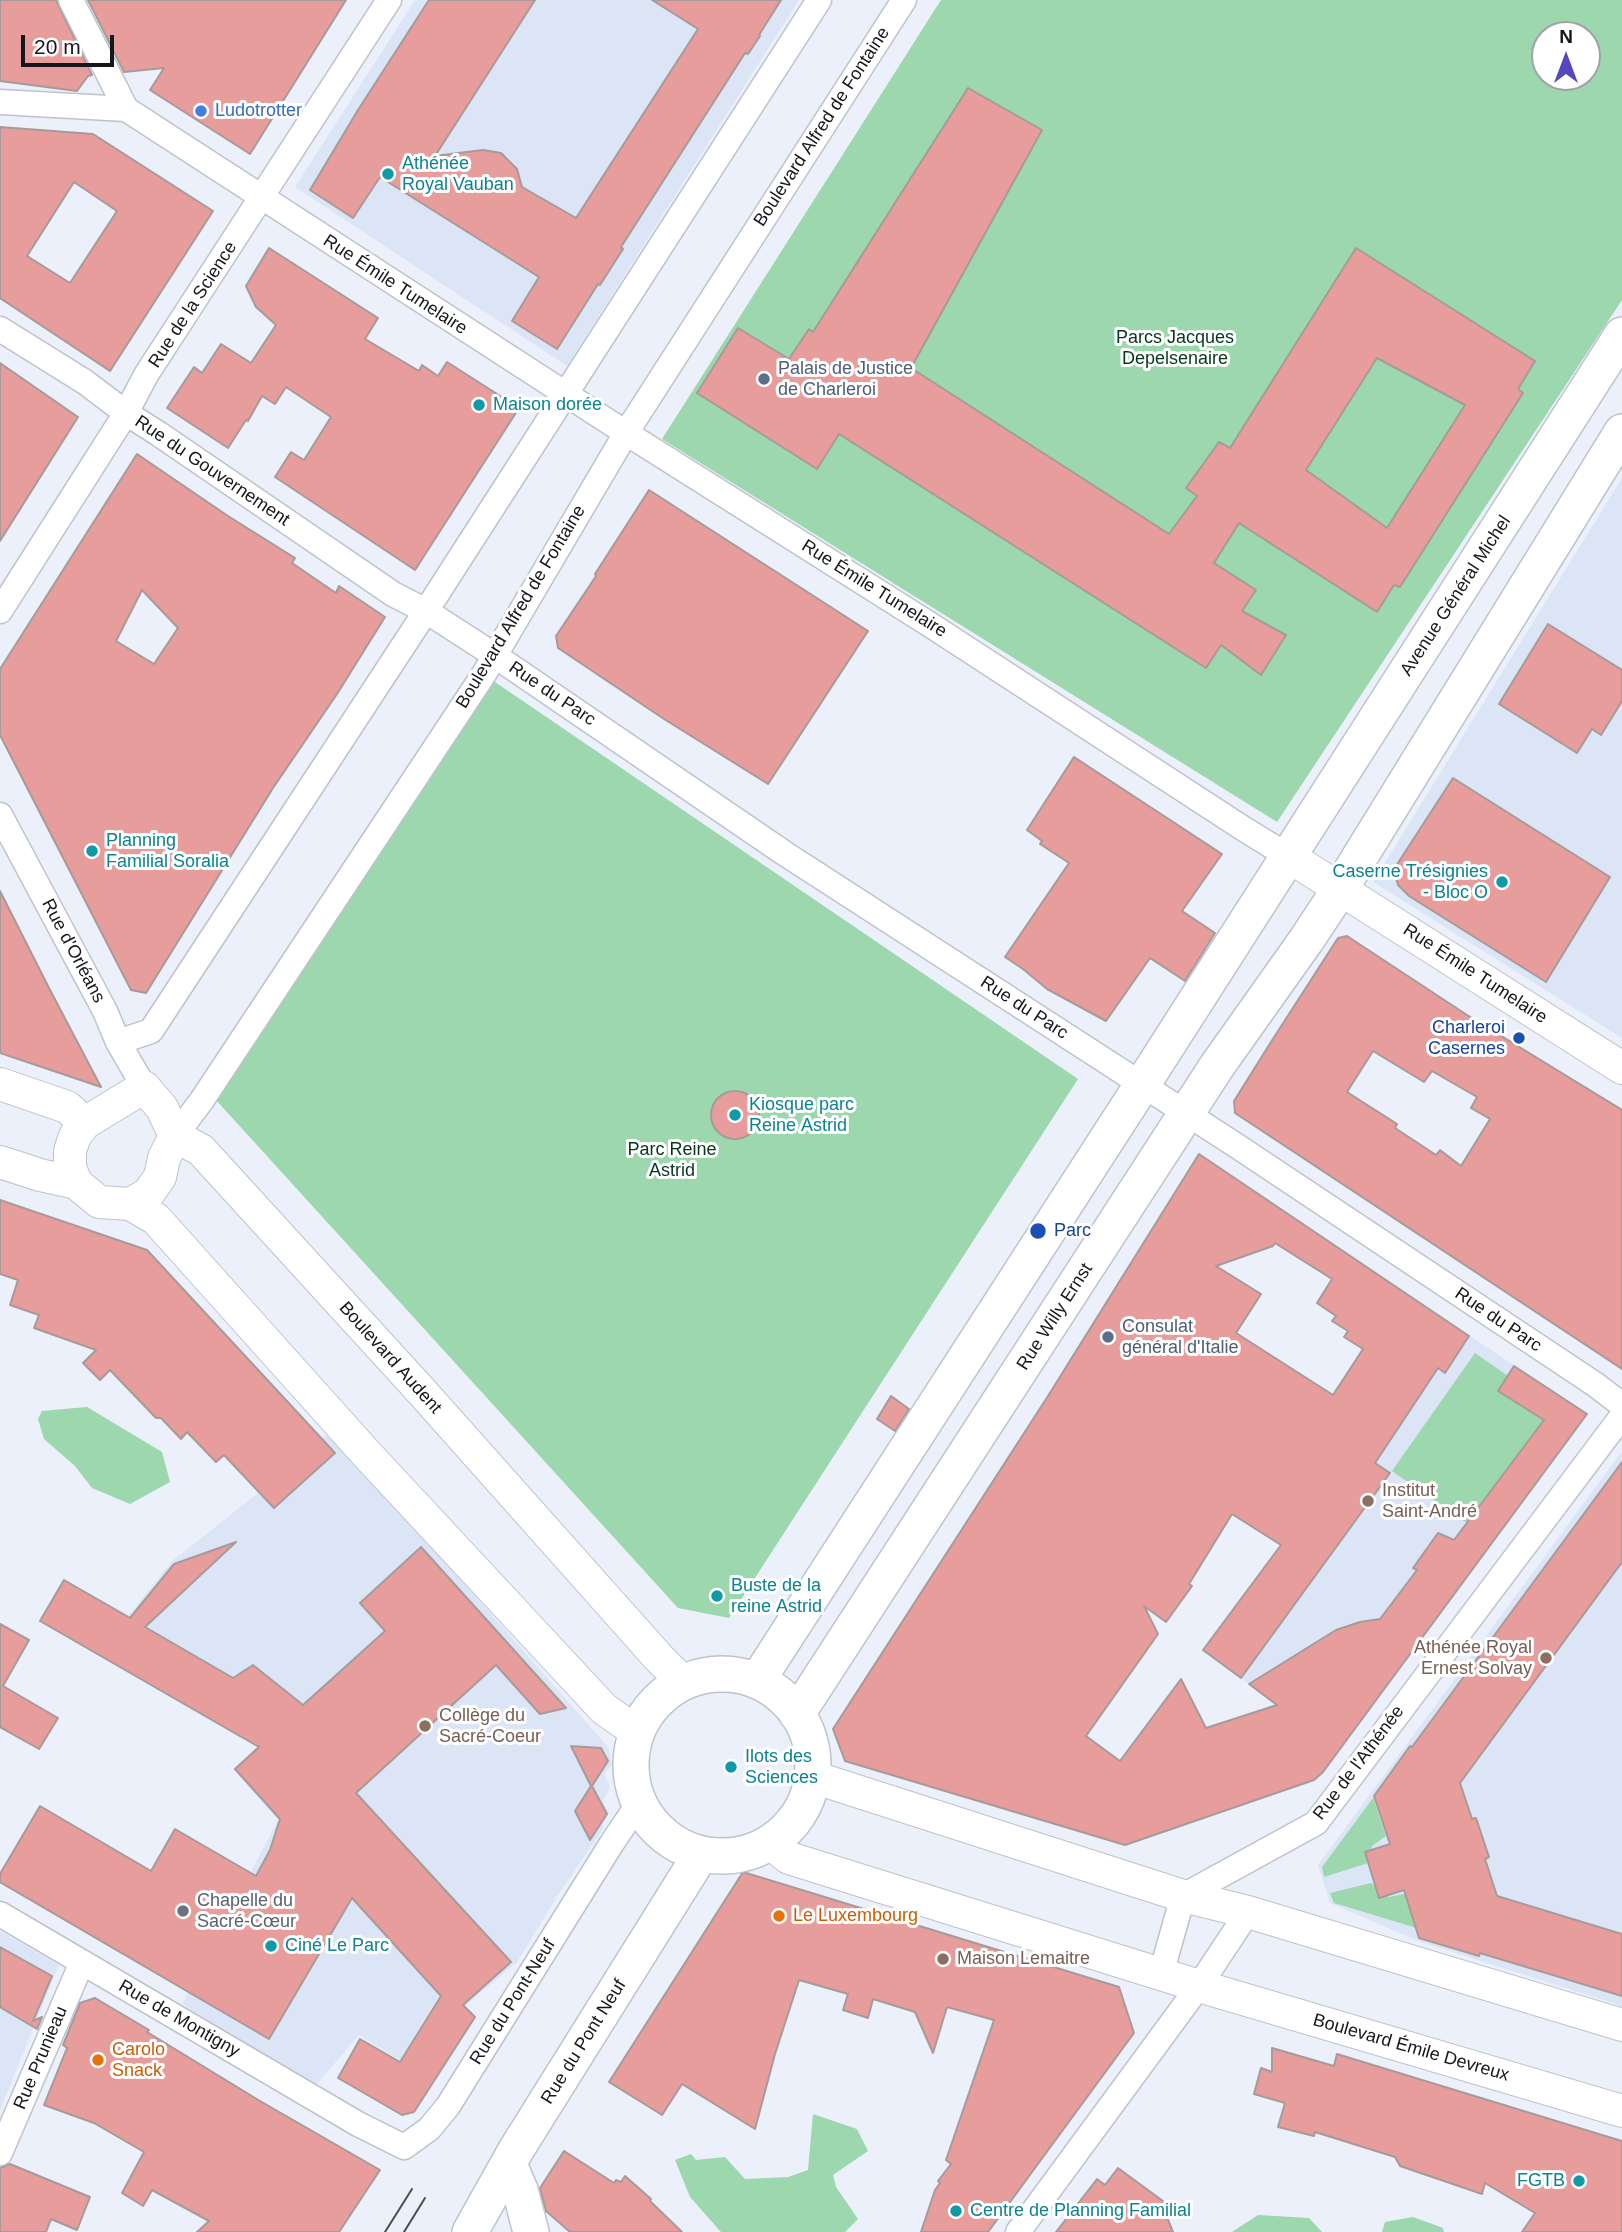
<!DOCTYPE html>
<meta charset="utf-8">
<style>
body{margin:0}
#map{position:relative;width:1622px;height:2232px;overflow:hidden;background:#ebf0fb;font-family:Arial,sans-serif}
canvas{display:block}
.north{position:absolute;left:1531px;top:21px;width:70px;height:70px;box-sizing:border-box;background:#fff;border:2px solid #a2a2a4;border-radius:50%;rotate:0deg;font-size:19px;font-weight:700;line-height:28px;text-align:center;color:#16171b}
.north::after{content:'';display:block;margin:auto;width:24px;height:32px;background:#5647bf;clip-path:polygon(50% 0,100% 100%,50% 72%,0 100%)}
.scale{position:absolute;left:21px;top:35px;width:93px;height:32px;box-sizing:border-box;border:4px solid #16171b;border-top:0;padding-left:9px;font-size:21px;line-height:24px;white-space:nowrap;color:#16171b;-webkit-text-stroke:5px #fff;paint-order:stroke}
</style>
<div id="map">
<canvas width="1622" height="2232"></canvas>
<div class="north">N</div>
<div class="scale">20 m</div>
</div>
<script>
const ctx = document.querySelector('canvas').getContext('2d');
ctx.lineJoin = 'round';
function fillPath(path, color) {
  ctx.fillStyle = color;
  ctx.fill(path, 'evenodd');
}
function poly(rows) {
  const path = new Path2D();
  for (const r of rows) {
    if (r.length === 3) {
      path.moveTo(r[0] + r[2], r[1]);
      path.arc(r[0], r[1], r[2], 0, 2 * Math.PI);
      continue;
    }
    path.moveTo(r[0], r[1]);
    for (let i = 2; i < r.length; i += 2) path.lineTo(r[i], r[i + 1]);
  }
  return path;
}
function trace(path, color, width, dash) {
  ctx.strokeStyle = color;
  ctx.lineWidth = width;
  ctx.lineCap = dash ? 'butt' : 'round';
  ctx.setLineDash(dash || []);
  ctx.stroke(path);
}
function write(font, color, halo, rows, align = 'center') {
  ctx.font = font + ' Arial,sans-serif';
  ctx.lineWidth = 6;
  ctx.setLineDash([]);
  ctx.textBaseline = 'middle';
  ctx.strokeStyle = halo;
  ctx.fillStyle = color;
  for (const [text, x, y, turn = 0] of rows) {
    ctx.save();
    ctx.translate(x, y);
    ctx.rotate((+turn || 0) * Math.PI / 180);
    ctx.textAlign = isNaN(turn) ? turn : align;
    if (halo) ctx.strokeText(text, 0, 0);
    ctx.fillText(text, 0, 0);
    ctx.restore();
  }
}
fillPath(poly([
 [415,0,799,0,567,366,295,187],
 [1622,478,1622,1038,1373,882],
 [1402,1291,1588,1414,1379,1696,1302,1723,1202,1650,1281,1545,1209,1315,1287,1365,1281,1371,1314,1392,1318,1385,1333,1395],
 [328,1433,426,1540,608,1747,612,1764,604,1774,610,1787,603,1801,609,1813,603,1823,603,1829,558,1895,517,1962,455,2014,438,1997,400,2060,359,2035,315,2086,182,2004,278,1820,233,1769,272,1733,249,1720,240,1738,39,1621,63,1579,129,1615,172,1561,257,1494],
 [1622,1451,1622,2006,1418,1941,1330,1903,1318,1865],
 [0,1931,59,1965,0,2110]
]), '#dce5f6');
fillPath(poly([
 [941,0,1622,0,1622,300,1277,822,662,439],
 [1545,35,1587,35,1587,77,1545,77],
 [492,680,1078,1079,729,1618,678,1608,216,1100],
 [1475,1353,1554,1408,1471,1526,1392,1471],
 [87,1407,162,1452,170,1482,130,1504,92,1488,75,1466,44,1439,38,1419,42,1411],
 [1373,1798,1386,1836,1372,1846,1368,1863,1324,1877,1322,1867],
 [1371,1883,1389,1897,1408,1893,1420,1929,1334,1903,1330,1893],
 [813,2114,857,2129,868,2151,833,2175,836,2187,858,2219,845,2232,721,2232,690,2197,675,2160,691,2154,696,2160,725,2157,745,2179,788,2177,808,2170],
 [1258,2215,1309,2218,1322,2232,1232,2232],
 [1413,2217,1443,2228,1444,2232,1382,2232,1385,2222]
]), '#9cd7ad');
const building = poly([
 [0,0,56,0,92,75,88,76,77,91,0,81,0,0],
 [88,0,346,0,250,154,150,90,164,68,124,72,88,0],
 [429,0,535,0,435,156,483,150,501,153,517,169,522,187,576,218,698,29,652,0,781,0,759,35,760,36,748,54,745,53,621,247,623,249,600,285,598,284,557,349,512,321,539,277,380,177,353,218,310,190,358,110,429,0],
 [968,88,1042,130,911,368,1169,534,1197,496,1186,488,1219,442,1230,448,1356,248,1535,361,1518,389,1523,393,1400,587,1394,585,1377,612,1239,523,1214,563,1256,590,1242,611,1286,635,1261,675,1221,645,1206,668,839,434,817,469,697,393,738,328,789,359,809,329,813,332,968,88],
 [1377,358,1465,405,1387,528,1306,470,1377,358],
 [0,127,93,134,213,211,110,371,0,298,0,127],
 [74,182,117,211,70,283,27,256,74,182],
 [269,248,378,318,365,339,419,371,422,365,438,376,447,362,519,408,415,570,275,477,291,452,304,460,331,417,286,387,275,404,262,396,248,421,246,420,228,448,167,408,194,367,202,373,221,344,251,363,276,325,256,307,246,286,269,248],
 [0,363,78,417,0,541,0,363],
 [137,454,228,516,295,558,292,563,336,593,339,586,385,617,337,694,273,788,146,993,131,990,0,735,0,669,137,454],
 [142,590,178,628,154,664,116,641,142,590],
 [649,490,868,631,768,784,664,719,558,648,556,636,596,576,595,574,649,490],
 [1548,624,1622,670,1622,701,1601,735,1592,729,1577,753,1499,704,1548,624],
 [1074,757,1222,854,1182,911,1215,933,1185,981,1150,958,1106,1021,1047,989,1023,969,1005,957,1069,863,1040,844,1042,841,1027,830,1074,757],
 [1453,778,1610,877,1546,982,1409,896,1398,885,1396,878,1396,866,1453,778],
 [0,891,49,988,101,1087,0,1053,0,891],
 [1347,936,1467,1015,1622,1110,1622,1369,1235,1113,1234,1101,1271,1042,1338,938,1347,936],
 [1373,1051,1424,1082,1432,1071,1477,1097,1471,1108,1490,1119,1461,1166,1440,1150,1436,1155,1395,1128,1397,1124,1347,1092,1373,1051],
 [735,1115,24],
 [1199,1154,1469,1336,1445,1373,1438,1368,1375,1463,1390,1473,1241,1678,1203,1650,1281,1545,1232,1514,1189,1584,1192,1586,1166,1622,1144,1606,1158,1634,1086,1736,1120,1761,1181,1679,1206,1728,1277,1705,1249,1684,1336,1630,1360,1622,1380,1619,1417,1570,1413,1568,1438,1533,1454,1540,1544,1420,1498,1391,1514,1366,1587,1414,1323,1772,1314,1780,1125,1845,845,1761,833,1729,1048,1396,1199,1154],
 [1275,1243,1332,1279,1317,1303,1336,1316,1332,1321,1348,1331,1344,1337,1363,1349,1333,1395,1236,1333,1261,1294,1216,1266,1273,1246,1275,1243],
 [0,1200,147,1250,335,1453,274,1508,224,1455,216,1462,187,1432,181,1439,161,1418,156,1418,110,1370,100,1380,83,1363,96,1350,34,1328,39,1315,10,1305,18,1280,0,1274,0,1200],
 [891,1396,909,1409,895,1431,877,1419,891,1396],
 [1622,1462,1622,1562,1460,1783,1472,1819,1476,1818,1489,1857,1485,1859,1497,1896,1622,1934,1622,1996,1480,1953,1479,1956,1419,1938,1404,1890,1379,1898,1365,1852,1390,1844,1374,1796,1410,1746,1412,1747,1622,1462],
 [236,1542,145,1627,233,1678,253,1665,303,1705,385,1631,360,1603,421,1547,566,1708,540,1714,496,1665,356,1793,511,1962,463,2005,475,2017,414,2112,402,2115,338,2078,360,2039,400,2062,441,1996,352,1898,269,2039,0,1882,0,1874,40,1806,151,1871,175,1829,256,1876,270,1850,280,1819,235,1769,259,1747,40,1621,64,1580,130,1618,174,1564,236,1542],
 [0,1624,29,1640,3,1686,58,1718,39,1749,0,1727,0,1624],
 [571,1746,601,1748,608,1761,592,1786,607,1814,590,1840,575,1811,591,1786,571,1746],
 [743,1872,1119,1987,1134,2033,988,2232,921,2232,935,2190,940,2183,938,2181,951,2164,946,2160,994,2020,947,2007,933,2053,915,2012,873,1999,868,2018,843,2010,848,1994,799,1980,775,2054,755,2129,682,2084,662,2115,609,2082,743,1872],
 [0,1947,52,1976,33,2021,42,2017,37,2029,0,2007,0,1947],
 [95,1998,149,2030,147,2032,260,2101,380,2170,339,2232,197,2232,209,2221,152,2190,143,2206,122,2193,144,2152,94,2123,44,2105,67,2048,63,2045,80,2003,95,1998],
 [1272,2048,1334,2066,1337,2054,1622,2141,1622,2232,1522,2232,1535,2213,1485,2183,1482,2194,1400,2166,1395,2157,1315,2132,1314,2136,1278,2127,1285,2103,1254,2094,1261,2068,1272,2072,1272,2048],
 [564,2151,614,2183,616,2180,621,2182,625,2176,651,2199,650,2201,682,2232,570,2232,546,2211,540,2188,564,2151],
 [10,2164,90,2197,77,2230,51,2219,46,2232,0,2232,0,2168,10,2164],
 [1118,2168,1167,2204,1166,2215,1173,2232,1056,2232,1097,2179,1105,2185,1118,2168]
]);
fillPath(building, '#e69d9c');
trace(building, '#a79a99', 2);
const minor = poly([
 [71,0,126,109,626,433,929,624,1244,829,1288,856],
 [0,102,126,109],
 [0,329,85,382,126,413,159,434,393,594,426,611,494,655,784,853,1237,1146,1596,1385,1622,1405],
 [0,611,126,413,146,375,389,0],
 [0,815,105,1011,118,1042,144,1087],
 [118,1042,151,1031,426,611,819,0],
 [175,1136,202,1100,484,674,626,433,904,0],
 [0,1914,358,2124,404,2147,429,2129,448,2106,612,1843,639,1803],
 [1161,1974,1183,1896,1316,1823,1622,1416],
 [0,2153,82,1962],
 [1018,2232,1199,1986,1248,1912]
]);
const tertiary = poly([
 [1288,856,1622,1068],
 [0,1084,67,1107,85,1123],
 [0,1162,40,1175,76,1183,99,1202,130,1204,156,1219,363,1450,604,1709,637,1732],
 [76,1183,70,1167,70,1151,75,1136,85,1123,144,1087,162,1108,175,1136,201,1150,423,1393,658,1657,684,1683],
 [130,1204,148,1194,160,1177,164,1158,175,1136],
 [813,1777,1183,1896,1248,1912,1622,2025],
 [770,1843,789,1858,1199,1986,1622,2111]
]);
const secondary = poly([
 [722,1765,91],
 [757,1681,1142,1085,1622,335],
 [797,1714,1217,1066,1307,939,1340,889,1622,432],
 [509,2164,520,2190,531,2232],
 [470,2232,516,2150,701,1854]
]);
trace(minor, '#bdc3cd', 27);
trace(tertiary, '#bdc3cd', 34);
trace(secondary, '#bdc3cd', 38);
trace(minor, '#fff', 24);
trace(tertiary, '#fff', 32);
trace(secondary, '#fff', 35);
trace(poly([
 [385,2232,412,2189],
 [404,2232,425,2198]
]), '#4b4d53', 2);
for (const [x, y, r, color] of [
 [201,111,7,"#3f7fe0"],
 [388,174,7,"#0f9aa8"],
 [764,379,7,"#5c6f8a"],
 [479,405,7,"#0f9aa8"],
 [92,851,7,"#0f9aa8"],
 [1502,882,7,"#0f9aa8"],
 [1519,1038,7,"#1a4fb4"],
 [735,1115,7,"#0f9aa8"],
 [1038,1231,9,"#1a4fb4"],
 [1108,1337,7,"#5c6f8a"],
 [1368,1501,7,"#8d6e63"],
 [717,1596,7,"#0f9aa8"],
 [1546,1658,7,"#8d6e63"],
 [425,1726,7,"#8d6e63"],
 [731,1767,7,"#0f9aa8"],
 [183,1911,7,"#6b7280"],
 [779,1916,7,"#e8710a"],
 [271,1946,7,"#0f9aa8"],
 [943,1959,7,"#8d6e63"],
 [98,2060,7,"#e8710a"],
 [1579,2181,7,"#0f9aa8"],
 [956,2211,7,"#0f9aa8"]
]) {
  const dot = new Path2D();
  dot.arc(x, y, r, 0, 2 * Math.PI);
  ctx.fillStyle = color;
  ctx.fill(dot);
  trace(dot, '#fff', 2.5);
}
write('18px', '#366cbe', '#fff', [
 ["Ludotrotter",215,111]
], 'left');
write('18px', '#16171b', '#fff', [
 ["Boulevard Alfred de Fontaine",822,127,-57],
 ["Rue Émile Tumelaire",395,285,33],
 ["Rue de la Science",193,305,-57],
 ["Rue du Gouvernement",212,471,34],
 ["Rue Émile Tumelaire",874,589,32],
 ["Avenue Général Michel",1456,596,-57],
 ["Boulevard Alfred de Fontaine",521,607,-59],
 ["Rue du Parc",552,694,34],
 ["Rue d'Orléans",73,951,62],
 ["Rue Émile Tumelaire",1475,974,33],
 ["Rue du Parc",1024,1008,33],
 ["Rue Willy Ernst",1055,1317,-57],
 ["Rue du Parc",1498,1320,34],
 ["Boulevard Audent",390,1358,48],
 ["Rue de l'Athénée",1359,1763,-53],
 ["Rue du Pont-Neuf",513,2002,-58],
 ["Rue de Montigny",179,2019,30],
 ["Rue du Pont Neuf",584,2042,-58],
 ["Boulevard Émile Devreux",1411,2048,16],
 ["Rue Prunieau",41,2058,-67]
]);
write('18px', '#0d838f', '#fff', [
 ["Athénée",402,164],
 ["Royal Vauban",402,185],
 ["Maison dorée",493,405],
 ["Planning",106,841],
 ["Familial Soralia",106,862],
 ["Caserne Trésignies",1488,872,"right"],
 ["- Bloc O",1488,893,"right"],
 ["Kiosque parc",749,1105],
 ["Reine Astrid",749,1126],
 ["Buste de la",731,1586],
 ["reine Astrid",731,1607],
 ["Ilots des",745,1757],
 ["Sciences",745,1778],
 ["Ciné Le Parc",285,1946],
 ["FGTB",1565,2181,"right"],
 ["Centre de Planning Familial",970,2211]
], 'left');
write('18px', '#06371b', '#fff', [
 ["Parcs Jacques",1175,338],
 ["Depelsenaire",1175,359],
 ["Parc Reine",672,1150],
 ["Astrid",672,1171]
]);
write('18px', '#4e5e75', '#fff', [
 ["Palais de Justice",778,369],
 ["de Charleroi",778,390],
 ["Consulat",1122,1327],
 ["général d'Italie",1122,1348]
], 'left');
write('18px', '#164399', '#fff', [
 ["Charleroi",1505,1028],
 ["Casernes",1505,1049],
 ["Parc",1054,1231,"left"]
], 'right');
write('18px', '#785e54', '#fff', [
 ["Institut",1382,1491],
 ["Saint-André",1382,1512],
 ["Athénée Royal",1532,1648,"right"],
 ["Ernest Solvay",1532,1669,"right"],
 ["Collège du",439,1716],
 ["Sacré-Coeur",439,1737],
 ["Maison Lemaitre",957,1959]
], 'left');
write('18px', '#5b616d', '#fff', [
 ["Chapelle du",197,1901],
 ["Sacré-Cœur",197,1922]
], 'left');
write('18px', '#c56008', '#fff', [
 ["Le Luxembourg",793,1916],
 ["Carolo",112,2050],
 ["Snack",112,2071]
], 'left');
</script>
